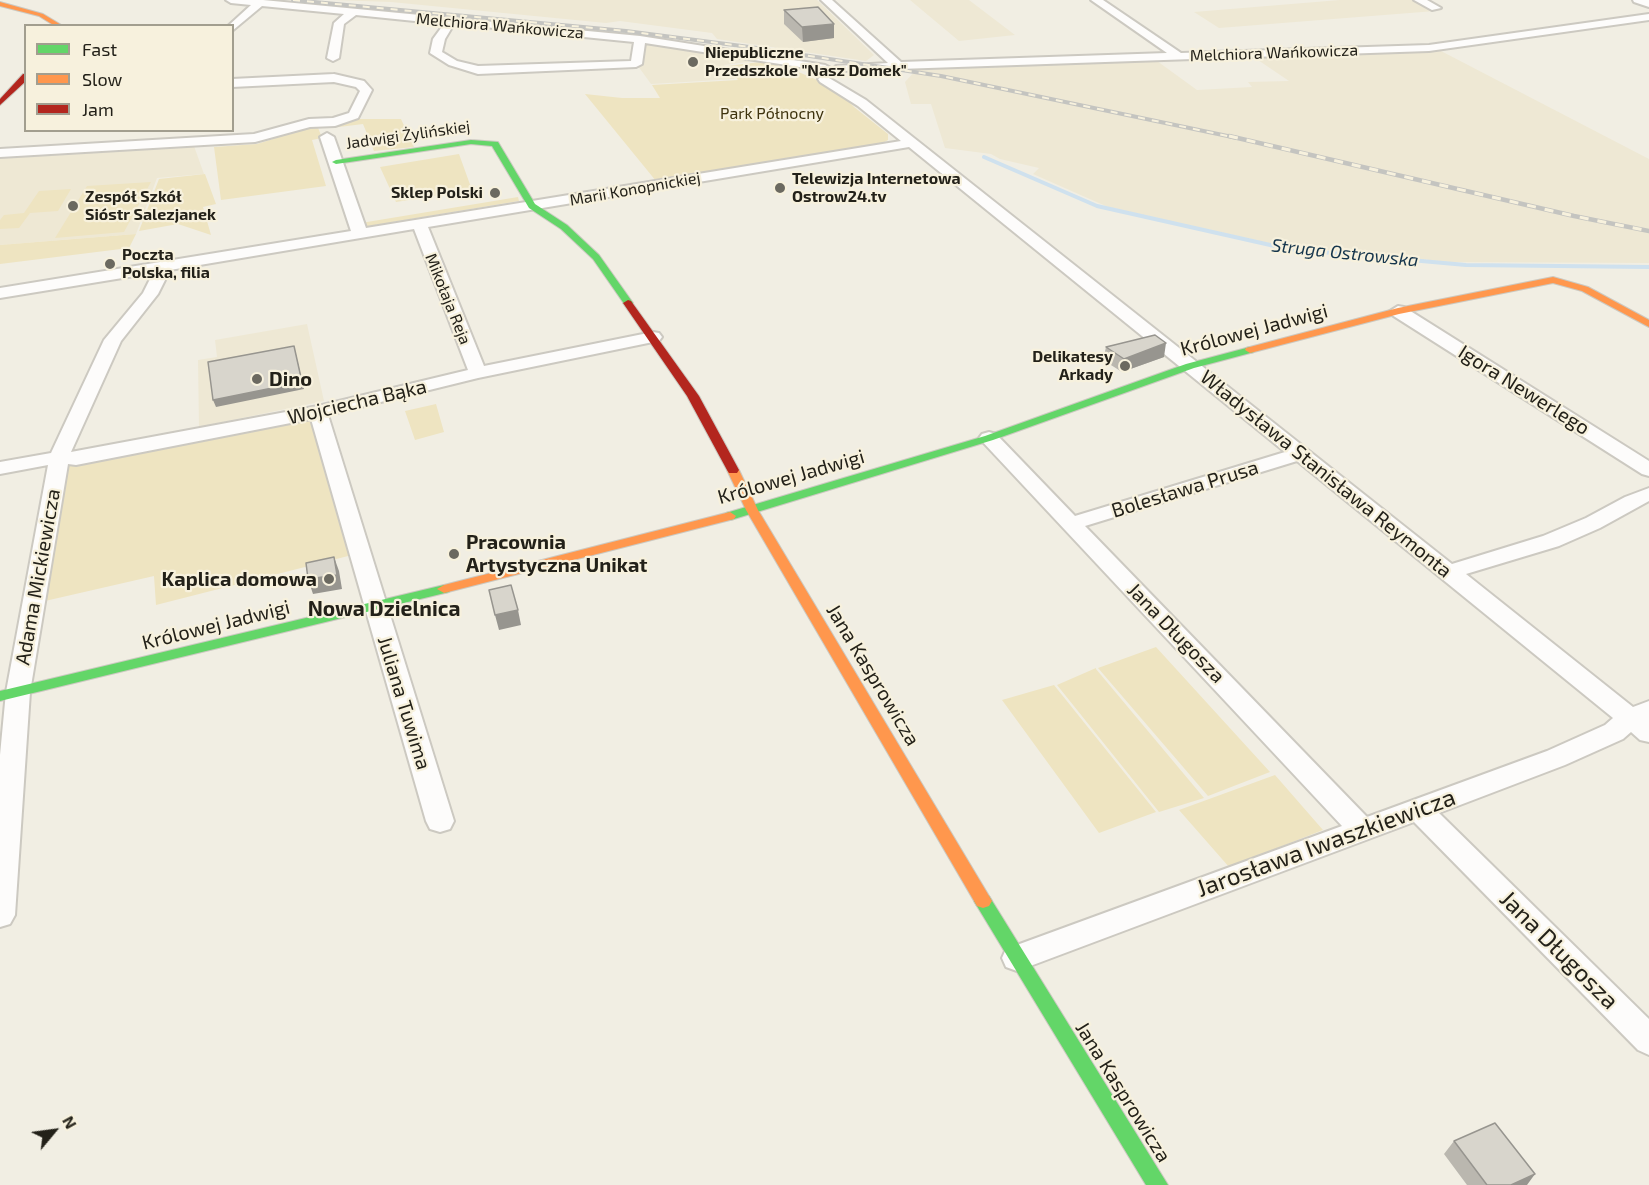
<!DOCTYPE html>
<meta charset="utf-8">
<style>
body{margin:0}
#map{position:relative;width:1649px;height:1185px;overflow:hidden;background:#f1eee3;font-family:"Exo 2",sans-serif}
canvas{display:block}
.legend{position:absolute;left:24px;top:24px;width:210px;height:108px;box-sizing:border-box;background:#f7f1dd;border:2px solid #a29e8f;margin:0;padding:8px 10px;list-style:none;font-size:18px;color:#232119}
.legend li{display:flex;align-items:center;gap:12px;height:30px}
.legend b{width:30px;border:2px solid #a29e8f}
.north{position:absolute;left:24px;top:1101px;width:60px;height:60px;-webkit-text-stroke:4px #f7f1dd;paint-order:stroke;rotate:61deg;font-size:16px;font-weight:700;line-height:24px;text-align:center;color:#232119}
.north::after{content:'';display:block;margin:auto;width:21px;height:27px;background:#232119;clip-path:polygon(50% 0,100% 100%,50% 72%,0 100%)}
</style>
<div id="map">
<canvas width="1649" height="1185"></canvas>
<ul class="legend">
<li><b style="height:8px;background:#63d668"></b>Fast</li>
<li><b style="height:8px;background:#ff974d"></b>Slow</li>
<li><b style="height:8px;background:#b3261e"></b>Jam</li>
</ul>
<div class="north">N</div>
</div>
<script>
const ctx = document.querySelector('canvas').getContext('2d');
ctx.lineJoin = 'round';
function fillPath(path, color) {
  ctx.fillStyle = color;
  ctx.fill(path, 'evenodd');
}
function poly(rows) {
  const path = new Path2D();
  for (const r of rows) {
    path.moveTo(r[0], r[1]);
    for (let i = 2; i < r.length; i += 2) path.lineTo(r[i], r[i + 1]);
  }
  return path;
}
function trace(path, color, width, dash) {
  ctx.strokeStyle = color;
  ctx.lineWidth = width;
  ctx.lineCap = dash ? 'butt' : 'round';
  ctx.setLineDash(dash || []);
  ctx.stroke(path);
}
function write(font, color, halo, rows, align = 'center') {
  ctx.font = font + ' "Exo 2",sans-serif';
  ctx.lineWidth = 4.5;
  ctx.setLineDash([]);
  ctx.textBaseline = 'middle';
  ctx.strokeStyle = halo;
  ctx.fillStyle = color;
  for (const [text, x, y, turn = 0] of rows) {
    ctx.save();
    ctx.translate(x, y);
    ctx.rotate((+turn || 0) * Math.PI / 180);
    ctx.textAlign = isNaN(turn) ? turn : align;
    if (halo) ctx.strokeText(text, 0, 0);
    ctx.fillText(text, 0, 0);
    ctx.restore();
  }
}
fillPath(poly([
 [333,0,817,0,874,55,866,61,717,39,712,33,620,21,606,23,391,2],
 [910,0,969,0,1015,35,959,41],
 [1340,0,1413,0,1435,11,1219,28,1194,12],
 [645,42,716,52,755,61,724,65,735,79,651,84,638,66,642,63],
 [1441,51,1649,159,1649,263,1449,262,1277,245,1108,207,1033,174,1039,168,1000,159,991,154,945,148,931,104,911,104,905,82,916,70,1157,61,1197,90,1252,87,1248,82,1289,81,1255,58],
 [194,146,204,174,157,178,136,234,0,245,0,157],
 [307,324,324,401,199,427,198,360,217,357,215,340]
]), '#eee8d4');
fillPath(poly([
 [760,62,789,68,836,88,854,107,888,134,888,140,881,144,656,181,585,94,622,98,660,98,652,85,738,80,727,66],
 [346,119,401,119,414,147,374,151,363,124,331,128,329,124],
 [317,125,322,138,312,140,326,186,221,200,214,147,257,144,273,139,272,135],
 [459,154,472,190,396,202,380,167],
 [205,174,216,204,203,207,211,235,178,224,139,231,159,179],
 [151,182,124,232,55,238,87,186],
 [71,189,58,211,30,213,19,228,0,229,0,220,4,215,24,213,39,191],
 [518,197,519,201,363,227,361,223],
 [136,234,129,248,0,264,0,245],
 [436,404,444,432,415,440,405,411],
 [314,416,352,555,156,605,154,576,45,601,61,465],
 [1156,647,1270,772,1208,796,1098,668],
 [1096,668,1096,669,1204,798,1159,812,1057,685],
 [1054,685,1156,812,1099,833,1002,700],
 [1275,775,1323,830,1229,867,1179,810]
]), '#eee4c1');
trace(poly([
 [984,157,1097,206,1288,249,1466,265,1649,267]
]), '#cfe1ee', 4);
const street = poly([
 [226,0,263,0,640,36,825,65,831,68,825,71,645,43,642,64,636,67,478,74,449,65,430,53,433,39,444,24,356,15,344,24,339,58,333,61,327,58,334,23,344,14,262,6,232,31,232,26,228,26,251,5,231,3,226,0],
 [454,24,634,42,631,61,478,66,457,61,442,52,445,39,454,24],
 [821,0,832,0,901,62,1167,53,1091,0,1103,0,1181,53,1429,45,1649,14,1649,20,1429,51,840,71,834,68,836,66,888,63,821,0],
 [1414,0,1427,0,1441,8,1432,10,1414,0],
 [1633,0,1649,0,1649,7,1634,2,1633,0],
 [334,74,364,81,372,90,358,118,335,126,310,127,255,142,0,157,0,149,254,134,309,119,333,118,349,113,360,91,356,87,334,82,232,87,232,79,334,74],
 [824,75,866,100,1452,564,1543,536,1586,518,1625,497,1649,488,1649,501,1600,528,1559,546,1466,574,1633,707,1649,701,1649,742,1640,740,1631,732,1623,739,1565,765,1439,813,1649,1019,1649,1055,1638,1050,1414,822,1017,971,1006,967,1002,958,1006,949,1342,826,979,438,982,434,989,432,996,434,1075,516,1285,452,909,147,428,227,484,366,653,332,659,333,662,337,659,341,653,342,478,378,328,415,454,821,450,829,440,832,430,829,426,821,311,419,76,465,68,464,30,692,15,915,10,924,0,927,0,755,6,692,48,465,0,474,0,462,51,453,104,340,143,293,153,273,0,298,0,288,351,231,320,137,327,133,334,137,366,228,901,141,858,106,820,82,818,79,824,75],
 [414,229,468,370,318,406,71,452,121,341,158,294,170,270,414,229],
 [1297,461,1613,718,1605,725,1547,751,1367,817,1085,526,1297,461],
 [1398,306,1404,307,1649,461,1649,476,1642,474,1392,315,1390,311,1398,306]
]);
const fast = poly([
 [471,140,498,142,535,204,567,225,599,255,633,303,631,305,625,305,593,259,561,229,529,208,492,146,471,144,336,164,332,162,336,160,471,140],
 [1250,347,1254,348,1254,352,1194,368,993,440,734,519,730,520,724,516,726,513,985,436,1186,364,1250,347],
 [444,585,449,586,451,589,449,592,0,701,0,691,444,585],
 [983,894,989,896,1168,1185,1146,1185,977,906,974,901,977,896,983,894]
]);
const slow = poly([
 [0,2,43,14,63,26,55,26,39,16,0,6,0,2],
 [1553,277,1588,287,1649,320,1649,327,1582,291,1553,283,1399,314,1250,353,1245,350,1246,348,1398,308,1553,277],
 [733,466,739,470,758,510,989,896,992,901,989,906,983,908,977,906,746,510,727,470,733,466],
 [730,512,736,516,734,519,444,593,437,589,444,585,730,512]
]);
const jam = poly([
 [23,74,26,74,26,81,0,105,0,99,23,74],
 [628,300,631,301,699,396,739,470,737,473,729,473,727,470,687,396,623,303,628,300]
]);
trace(street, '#ccc9c1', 4);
trace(fast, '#ccc9c1', 2);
trace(slow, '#ccc9c1', 2);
trace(jam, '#ccc9c1', 2);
fillPath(street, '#fdfcfb');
fillPath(fast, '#63d668');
fillPath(slow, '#ff974d');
fillPath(jam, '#b3261e');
const railFar1 = poly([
 [293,0,626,31,757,48,941,76,1237,138]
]);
const rail = poly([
 [1229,136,1574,216,1649,231]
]);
trace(railFar1, '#c4c4c0', 4);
trace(rail, '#c4c4c0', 4.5);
trace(railFar1, '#f7f1dd', 2, [7]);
trace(rail, '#f7f1dd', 3, [9]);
fillPath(poly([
 [784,10,834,24,834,38,803,42,784,24],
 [1106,347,1164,357,1122,372,1103,360],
 [1454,1141,1527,1185,1467,1185,1444,1154]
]), '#bab7af');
fillPath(poly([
 [834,24,834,38,803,42,802,27],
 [1166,343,1164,357,1122,372,1124,359],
 [294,346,304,389,216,407,213,400],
 [334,557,339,571,342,589,313,594,308,579],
 [518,610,521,625,499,630,495,615],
 [1535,1174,1527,1185,1511,1185]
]), '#97958f');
const building = poly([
 [818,7,834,24,802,27,784,10,818,7],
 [1155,335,1166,343,1124,359,1106,347,1155,335],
 [294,346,302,382,213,400,208,362,294,346],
 [334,557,337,575,308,579,306,563,334,557],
 [511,585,518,610,495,615,489,590,511,585],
 [1495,1123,1535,1174,1511,1185,1487,1185,1454,1141,1495,1123]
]);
fillPath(building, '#d8d5cc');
trace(building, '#97958f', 1.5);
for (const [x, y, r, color] of [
 [693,62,6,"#6b6960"],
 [780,188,6,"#6b6960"],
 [495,193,6,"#6b6960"],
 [73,206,6,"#6b6960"],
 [110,264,6,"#6b6960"],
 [1125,366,6,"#6b6960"],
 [257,379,6,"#6b6960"],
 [454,554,6,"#6b6960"],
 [329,579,6,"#6b6960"]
]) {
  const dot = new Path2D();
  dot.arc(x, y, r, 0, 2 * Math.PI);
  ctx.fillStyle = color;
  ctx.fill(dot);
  trace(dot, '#f7f1dd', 2);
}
write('16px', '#232119', '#f7f1dd', [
 ["Melchiora Wańkowicza",500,26,5],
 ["Melchiora Wańkowicza",1274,53,-2],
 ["Jadwigi Żylińskiej",408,135,-8],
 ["Marii Konopnickiej",635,189,-10],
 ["Mikołaja Reja",448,299,68]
]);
write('bold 16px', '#232119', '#f7f1dd', [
 ["Niepubliczne",705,53],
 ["Przedszkole \"Nasz Domek\"",705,71],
 ["Telewizja Internetowa",792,179],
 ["Ostrow24.tv",792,197],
 ["Sklep Polski",483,193,"right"],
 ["Zespół Szkół",85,197],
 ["Sióstr Salezjanek",85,215],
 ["Poczta",122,255],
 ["Polska, filia",122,273],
 ["Delikatesy",1113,357,"right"],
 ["Arkady",1113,375,"right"]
], 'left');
write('16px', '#3e330e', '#f7f1dd', [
 ["Park Północny",772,114]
]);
write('italic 18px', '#15354c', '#f7f1dd', [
 ["Struga Ostrowska",1345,253,6]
]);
write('20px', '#232119', '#f7f1dd', [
 ["Królowej Jadwigi",1254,330,-15],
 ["Igora Newerlego",1524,390,32],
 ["Wojciecha Bąka",357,402,-13],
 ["Władysława Stanisława Reymonta",1326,474,39],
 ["Królowej Jadwigi",791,477,-16],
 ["Bolesława Prusa",1185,489,-17],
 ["Adama Mickiewicza",38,577,-80],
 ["Królowej Jadwigi",216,625,-14],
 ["Jana Długosza",1176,633,46],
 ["Jana Kasprowicza",873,675,59],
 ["Juliana Tuwima",404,703,73],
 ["Jana Kasprowicza",1123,1092,58]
]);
write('bold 20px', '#232119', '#f7f1dd', [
 ["Dino",269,379],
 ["Pracownia",466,542],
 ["Artystyczna Unikat",466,565],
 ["Kaplica domowa",317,579,"right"]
], 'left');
write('bold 21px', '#232119', '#f7f1dd', [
 ["Nowa Dzielnica",384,609]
]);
write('24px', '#232119', '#f7f1dd', [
 ["Jarosława Iwaszkiewicza",1326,843,-20],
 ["Jana Długosza",1559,950,45]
]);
</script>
